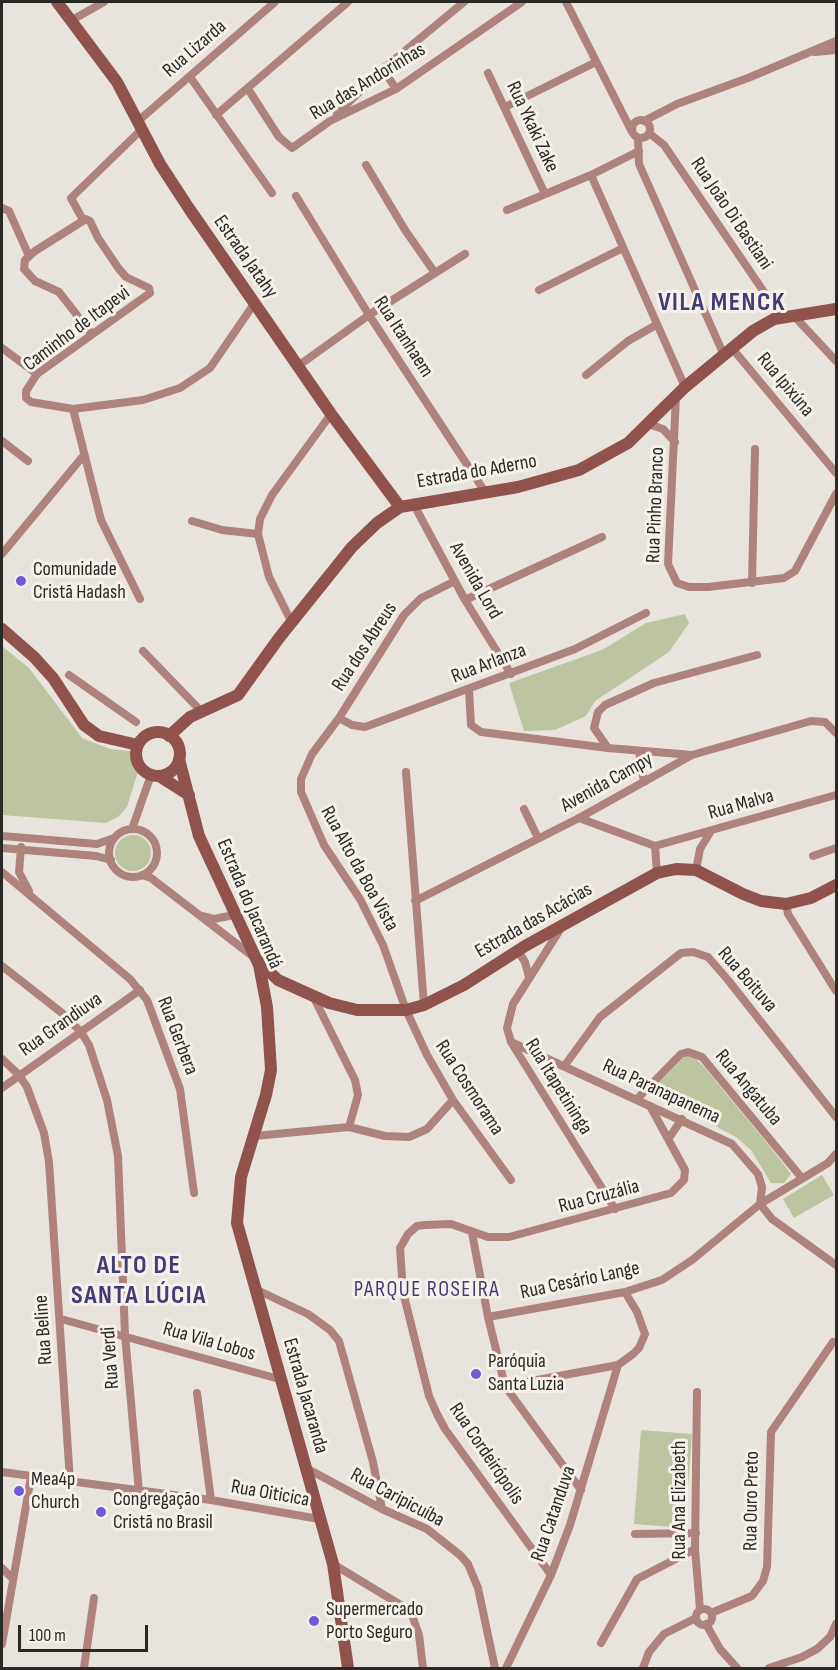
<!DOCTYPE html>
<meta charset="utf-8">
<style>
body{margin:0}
#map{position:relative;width:838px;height:1670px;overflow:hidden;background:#e8e4dd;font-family:"Sofia Sans Condensed",sans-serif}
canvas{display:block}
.frame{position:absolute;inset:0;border:3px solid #2a2926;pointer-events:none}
.scale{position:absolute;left:18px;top:1625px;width:130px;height:27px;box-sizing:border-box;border:3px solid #2a2926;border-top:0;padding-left:8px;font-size:18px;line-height:21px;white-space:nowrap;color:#2a2926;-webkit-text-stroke:4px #f6f1ea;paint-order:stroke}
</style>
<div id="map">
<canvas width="838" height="1670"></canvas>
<div class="frame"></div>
<div class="scale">100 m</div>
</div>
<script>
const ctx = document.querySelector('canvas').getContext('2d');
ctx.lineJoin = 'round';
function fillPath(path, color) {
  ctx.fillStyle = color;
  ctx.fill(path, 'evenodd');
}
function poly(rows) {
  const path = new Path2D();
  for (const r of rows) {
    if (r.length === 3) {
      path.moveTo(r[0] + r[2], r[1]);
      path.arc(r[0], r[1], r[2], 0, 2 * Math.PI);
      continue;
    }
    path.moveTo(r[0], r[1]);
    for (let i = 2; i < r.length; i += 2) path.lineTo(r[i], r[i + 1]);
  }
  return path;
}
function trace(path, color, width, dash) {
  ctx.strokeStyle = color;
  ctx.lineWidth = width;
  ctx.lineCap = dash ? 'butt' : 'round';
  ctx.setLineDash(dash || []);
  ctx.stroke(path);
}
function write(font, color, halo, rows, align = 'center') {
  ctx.font = font + ' "Sofia Sans Condensed",sans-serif';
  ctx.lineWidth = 6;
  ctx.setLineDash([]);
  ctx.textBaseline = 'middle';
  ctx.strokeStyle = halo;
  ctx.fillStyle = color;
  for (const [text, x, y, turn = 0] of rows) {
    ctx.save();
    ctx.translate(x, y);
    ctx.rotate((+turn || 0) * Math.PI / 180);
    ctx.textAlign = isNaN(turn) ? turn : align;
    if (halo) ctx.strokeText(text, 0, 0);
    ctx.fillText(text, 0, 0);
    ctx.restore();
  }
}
fillPath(poly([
 [685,614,689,623,669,652,595,701,586,716,555,730,524,731,509,683,602,650,646,623],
 [2,646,29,668,82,738,110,749,130,751,140,765,127,807,118,817,106,823,2,815],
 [133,853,18],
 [685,1056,693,1056,705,1068,771,1148,791,1174,784,1183,771,1183,751,1150,736,1137,676,1105,648,1094],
 [822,1175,834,1195,794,1218,783,1199],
 [641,1430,692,1434,685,1528,634,1524]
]), '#bcc4a2');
trace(poly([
 [566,2,632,132],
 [72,20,104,2],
 [815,52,836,50],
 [383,69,396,89],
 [488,73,545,194],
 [190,77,272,193],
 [248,89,279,137,292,148,330,121,396,89,522,2],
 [505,107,596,62],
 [337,114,383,69,464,2],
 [216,115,348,2],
 [641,129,9],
 [644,121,677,104,748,78,836,41],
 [137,122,275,2],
 [649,133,664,145,781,317],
 [638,138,639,164,723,353],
 [366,165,405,230,435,273],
 [591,175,685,387],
 [296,196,369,315,485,492],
 [2,208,9,211,29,256],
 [507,210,591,175,639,151],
 [83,220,71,198,141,130],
 [539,290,623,248],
 [795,317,836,361],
 [91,333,59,292,35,281,24,269,25,260,35,251,86,219,90,221,98,238,119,269,126,277,149,288,150,293,37,374,26,391,26,398,31,402,73,409,143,400,180,388,210,368,254,304],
 [731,347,836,473],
 [2,348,37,374],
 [298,366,369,315,465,254],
 [586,375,628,341,656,325],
 [676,396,668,564,677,583,689,587,708,587,784,578,795,571,836,494],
 [73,409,101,520,140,599],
 [648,424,663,429,675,442],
 [2,441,28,461],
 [413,503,465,600,511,674],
 [192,521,222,530,258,534],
 [2,554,84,455],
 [455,581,421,598,404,615,339,718,312,754,301,779,301,792,324,845,360,899,383,945,406,1010,427,1055,453,1100,511,1180],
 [752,583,755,449],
 [465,600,602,537],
 [291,621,269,577,258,534,260,519,272,495,331,414],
 [143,651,201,711],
 [69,675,136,722],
 [469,690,471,725,481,732,608,748,692,755],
 [339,718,352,725,365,727,575,649,646,613],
 [608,748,594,728,598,712,605,705,654,683,757,655],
 [639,751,644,782],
 [406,772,424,1005],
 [524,809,538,838],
 [579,818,655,846,657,873],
 [132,829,151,775],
 [133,853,24],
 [2,836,97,844,114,838],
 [655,846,836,795],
 [21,847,19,872,29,891],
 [2,848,96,856,111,860],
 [813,856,836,848],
 [696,870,700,849,711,831],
 [2,872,130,979,147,1000,180,1089,194,1193],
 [142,875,151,878,255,958],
 [415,901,579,818,692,755,811,721,825,722,836,733],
 [786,904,788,914,836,991],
 [203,916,214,919,234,915],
 [561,928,513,1004,507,1028,511,1042,615,1209],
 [518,951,525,962,529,977],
 [2,966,62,1013,81,1032,89,1045,107,1100,118,1156,125,1335,139,1492],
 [313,996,355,1080,358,1095,349,1127],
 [511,1042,732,1144,758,1174,762,1187,760,1204],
 [2,1059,19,1075,27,1087,44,1133,49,1162,70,1481],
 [565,1065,600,1017,681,953,693,952,708,957,728,980,836,1117],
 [2,1088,140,990],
 [637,1099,681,1054,688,1052,702,1057,801,1177],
 [255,1136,349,1127,385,1136,409,1137,427,1129,453,1100],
 [669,1138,682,1119],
 [760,1204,772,1219,836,1265],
 [472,1233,488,1317,505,1386,581,1490],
 [255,1289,308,1314,330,1330,339,1341,373,1462,382,1509],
 [488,1317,625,1292,662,1280,692,1260,760,1204,828,1163,836,1154],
 [61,1319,279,1379],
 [505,1386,618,1365,633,1354,639,1348,645,1334,637,1312,625,1292],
 [697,1392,695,1549,700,1609],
 [197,1393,211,1500],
 [306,1468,382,1509,427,1529,460,1555,468,1564,478,1588,495,1668],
 [2,1472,211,1500,319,1519],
 [635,1534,696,1533],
 [333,1564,404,1607,412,1615,419,1635,423,1668],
 [2,1568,13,1579],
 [551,1575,445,1429,437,1414,429,1396,403,1292,400,1248,408,1234,417,1226,425,1225,451,1224,488,1237,509,1237,671,1193,684,1180,685,1170,650,1106],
 [704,1617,8],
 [711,1613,752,1596,763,1581,767,1567,771,1432,833,1342],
 [706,1624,720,1649,737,1668],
 [601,1643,637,1579,695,1549],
 [2,1644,31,1477],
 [84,1668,94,1598],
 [506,1668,551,1575,570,1525,618,1365],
 [643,1668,649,1652,664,1634,696,1618],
 [769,1668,802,1657,817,1649,830,1637,836,1624]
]), '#ae827d', 8);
trace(poly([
 [57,2,117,82,160,164,188,207,331,414,400,507],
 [2,629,34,657,53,678,84,725,99,736,138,745],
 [158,754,22],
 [169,736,190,717,238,695,279,638,352,547,377,523,400,507,518,487,579,470,628,443,685,387,753,331,774,319,836,309],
 [179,759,199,836,259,965,267,1007,271,1070,266,1095,241,1177,237,1223,333,1564,348,1668],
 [159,776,189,795],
 [257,960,278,980,329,1003,357,1010,406,1010,424,1005,464,985,525,946,657,873,676,869,696,870,743,894,761,901,786,904,811,898,836,885]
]), '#90524c', 12);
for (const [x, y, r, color] of [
 [21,581,6,"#6d5cd6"],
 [476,1374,6,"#6d5cd6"],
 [19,1491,6,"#6d5cd6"],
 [101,1512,6,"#6d5cd6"],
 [314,1621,6,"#6d5cd6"]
]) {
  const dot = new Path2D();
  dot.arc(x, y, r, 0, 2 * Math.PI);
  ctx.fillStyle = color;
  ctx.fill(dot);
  trace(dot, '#f6f1ea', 2);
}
write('20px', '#2a2926', '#f6f1ea', [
 ["Rua Lizarda",195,49,-41],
 ["Rua das Andorinhas",368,82,-31],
 ["Rua Ykaki Zake",532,127,65],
 ["Rua João Di Bastiani",731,214,56],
 ["Estrada Jatahy",245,257,55],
 ["Caminho de Itapevi",77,329,-37],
 ["Rua Itanhaem",403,337,57],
 ["Rua Ipixúna",785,385,50],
 ["Estrada do Aderno",477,472,-10],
 ["Rua Pinho Branco",656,505,-88],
 ["Avenida Lord",475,581,60],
 ["Rua dos Abreus",365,647,-57],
 ["Rua Arlanza",489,664,-21],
 ["Avenida Campy",607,783,-29],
 ["Rua Malva",741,805,-16],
 ["Rua Alto da Boa Vista",359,869,61],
 ["Estrada do Jacarandá",249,904,67],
 ["Estrada das Acácias",534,921,-30],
 ["Rua Boituva",747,980,49],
 ["Rua Grandiuva",61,1025,-35],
 ["Rua Gerbera",177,1036,69],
 ["Rua Itapetininga",558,1087,58],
 ["Rua Cosmorama",469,1088,57],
 ["Rua Angatuba",748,1088,50],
 ["Rua Paranapanema",661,1092,25],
 ["Rua Cruzália",599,1197,-15],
 ["Rua Cesário Lange",580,1281,-12],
 ["Rua Beline",44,1330,-94],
 ["Rua Vila Lobos",209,1342,16],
 ["Rua Verdi",111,1358,-94],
 ["Estrada Jacaranda",305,1396,74],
 ["Rua Cordeirópolis",486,1454,56],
 ["Rua Oiticica",270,1494,10],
 ["Rua Caripicuíba",397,1498,28],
 ["Rua Ana Elizabeth",680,1500,-90],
 ["Rua Ouro Preto",752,1501,-89],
 ["Rua Catanduva",554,1514,-71]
]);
write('20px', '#2a2926', '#f6f1ea', [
 ["Comunidade",33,570],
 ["Cristã Hadash",33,593],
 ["Paróquia",488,1362],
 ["Santa Luzia",488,1385],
 ["Mea4p",31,1480],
 ["Church",31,1503],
 ["Congregação",113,1500],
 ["Cristã no Brasil",113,1523],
 ["Supermercado",326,1610],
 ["Porto Seguro",326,1633]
], 'left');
ctx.letterSpacing = '1.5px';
write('22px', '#413b78', '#f6f1ea', [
 ["PARQUE ROSEIRA",427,1290]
]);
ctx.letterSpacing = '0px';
ctx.letterSpacing = '1.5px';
write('bold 26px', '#413b78', '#f6f1ea', [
 ["VILA MENCK",722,303],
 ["ALTO DE",139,1266],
 ["SANTA LÚCIA",139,1296]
]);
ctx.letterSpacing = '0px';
</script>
